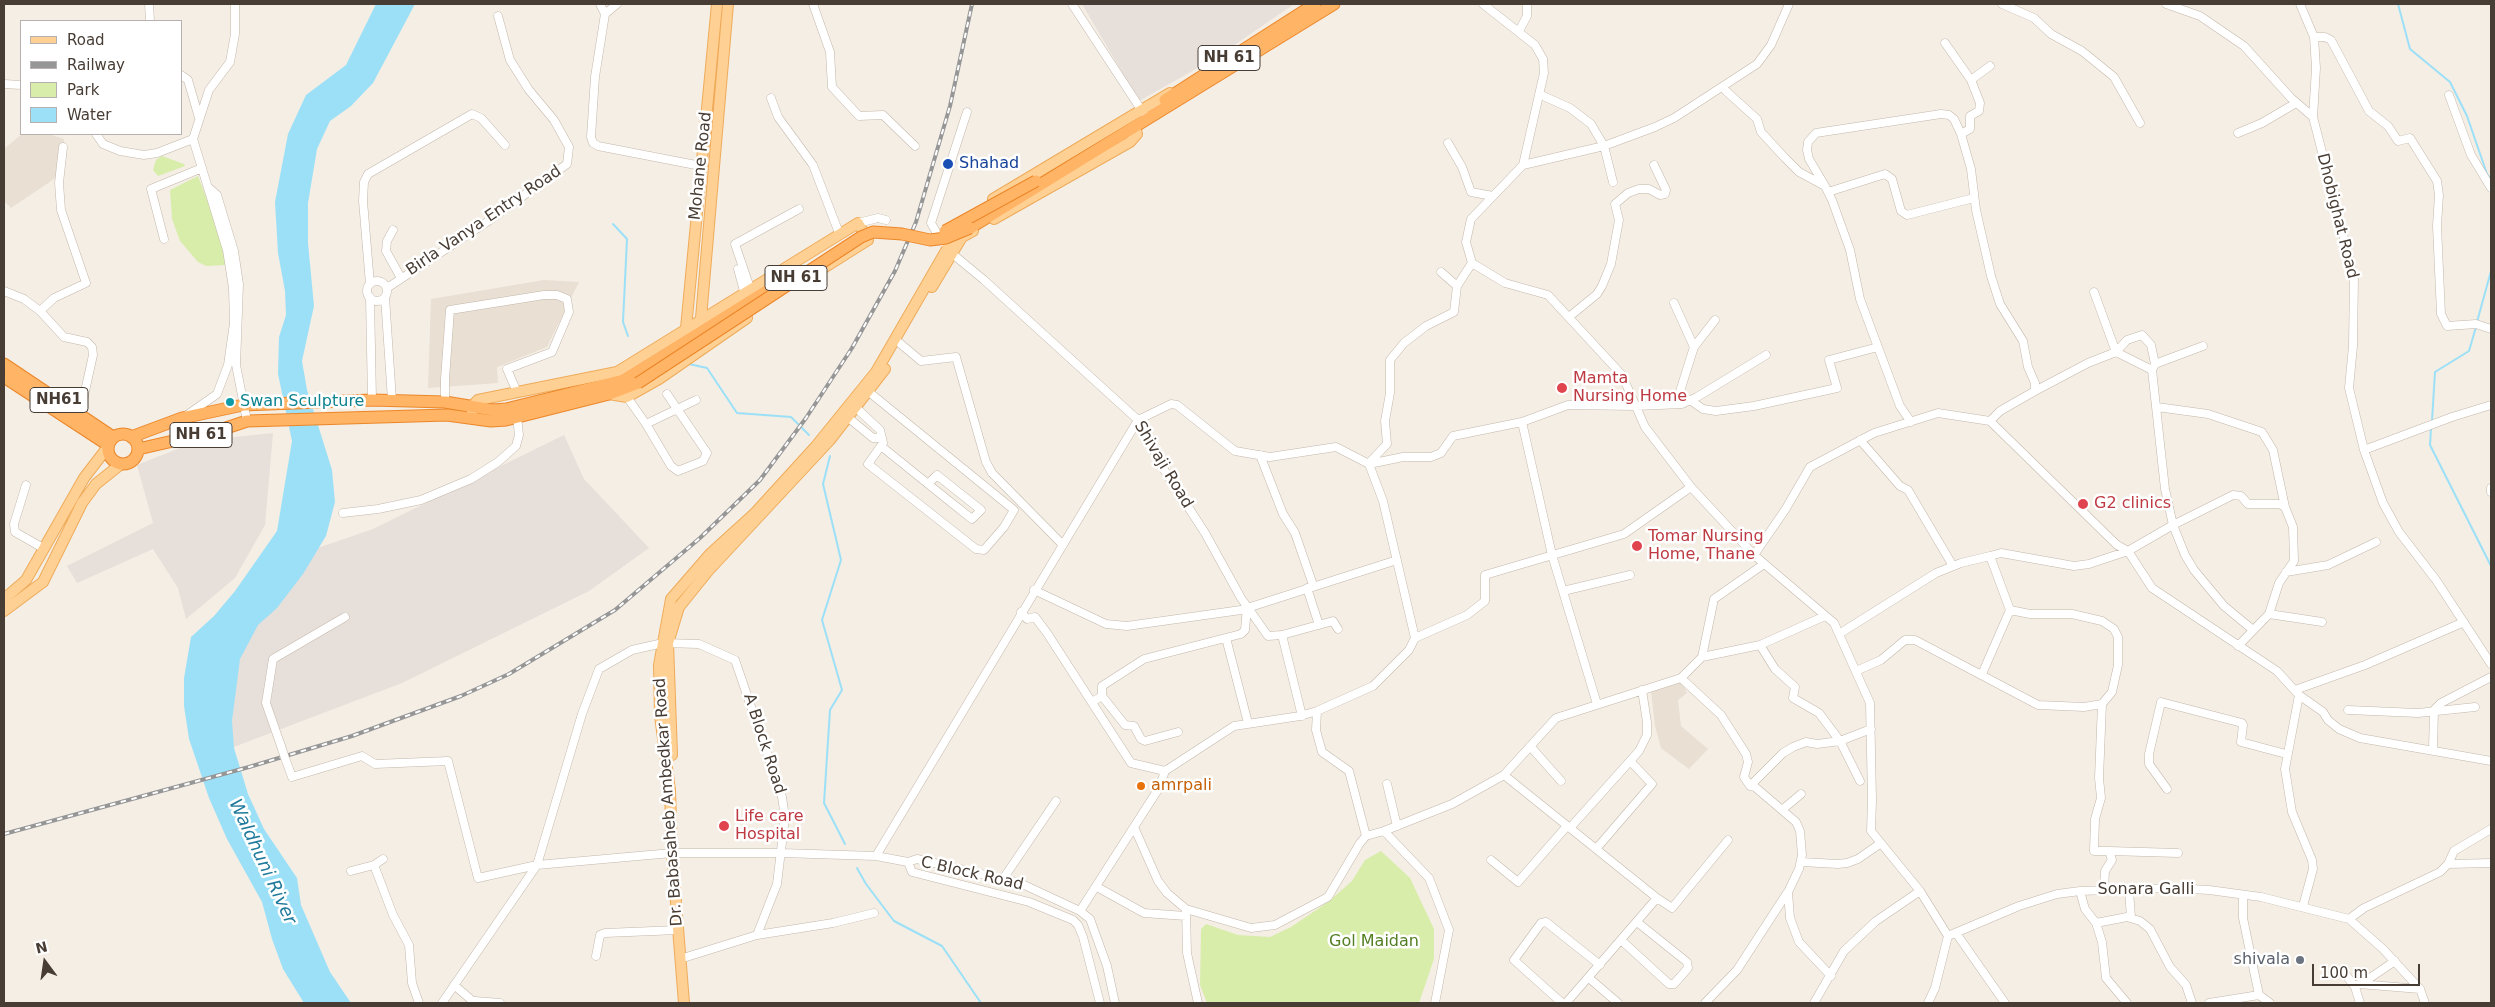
<!DOCTYPE html>
<style>
body{margin:0}
#map{position:relative;width:2495px;height:1007px;overflow:hidden;background:#f4eee5;font-family:"DejaVu Sans",sans-serif}
canvas{display:block}
.frame{position:absolute;inset:0;border:5px solid #483d34;pointer-events:none}
.legend{position:absolute;left:20px;top:20px;width:162px;height:115px;box-sizing:border-box;background:#fff;border:1px solid #b6b1ae;margin:0;padding:6px 9px;list-style:none;font-size:15px;color:#483d34}
.legend li{display:flex;align-items:center;gap:10px;height:25px}
.legend b{width:25px;border:1px solid #b6b1ae}
.north{position:absolute;left:20px;top:937px;width:50px;height:50px;-webkit-text-stroke:4px #fff;paint-order:stroke;rotate:346deg;font-size:14px;font-weight:700;line-height:20px;text-align:center;color:#483d34}
.north::after{content:'';display:block;margin:auto;width:18px;height:22px;background:#483d34;clip-path:polygon(50% 0,100% 100%,50% 72%,0 100%)}
.scale{position:absolute;left:2312px;top:964px;width:108px;height:22px;box-sizing:border-box;border:2px solid #483d34;border-top:0;padding-left:6px;font-size:15px;line-height:18px;white-space:nowrap;color:#483d34;-webkit-text-stroke:4px #fff;paint-order:stroke}
</style>
<div id="map">
<canvas width="2495" height="1007"></canvas>
<div class="frame"></div>
<ul class="legend">
<li><b style="height:6px;background:#ffd094"></b>Road</li>
<li><b style="height:6px;background:#969696"></b>Railway</li>
<li><b style="height:14px;background:#d9edaa"></b>Park</li>
<li><b style="height:14px;background:#9ce0f7"></b>Water</li>
</ul>
<div class="north">N</div>
<div class="scale">100 m</div>
</div>
<script>
const ctx = document.querySelector('canvas').getContext('2d');
ctx.lineJoin = 'round';
function fillPath(path, color) {
  ctx.fillStyle = color;
  ctx.fill(path, 'evenodd');
}
function poly(rows) {
  const path = new Path2D();
  for (const r of rows) {
    if (r.length === 3) {
      path.moveTo(r[0] + r[2], r[1]);
      path.arc(r[0], r[1], r[2], 0, 2 * Math.PI);
      continue;
    }
    path.moveTo(r[0], r[1]);
    for (let i = 2; i < r.length; i += 2) path.lineTo(r[i], r[i + 1]);
  }
  return path;
}
function trace(path, color, width, dash) {
  ctx.strokeStyle = color;
  ctx.lineWidth = width;
  ctx.lineCap = dash ? 'butt' : 'round';
  ctx.setLineDash(dash || []);
  ctx.stroke(path);
}
function write(font, color, halo, rows, align = 'center') {
  ctx.font = font + ' "DejaVu Sans",sans-serif';
  ctx.lineWidth = 5;
  ctx.setLineDash([]);
  ctx.textBaseline = 'middle';
  ctx.strokeStyle = halo;
  ctx.fillStyle = color;
  for (const [text, x, y, turn = 0] of rows) {
    ctx.save();
    ctx.translate(x, y);
    ctx.rotate((+turn || 0) * Math.PI / 180);
    ctx.textAlign = isNaN(turn) ? turn : align;
    if (halo) ctx.strokeText(text, 0, 0);
    ctx.fillText(text, 0, 0);
    ctx.restore();
  }
}
fillPath(poly([
 [22,134,49,134,64,139,63,173,11,208,4,201,4,149],
 [544,280,579,282,547,347,497,367,498,383,428,388,431,299],
 [1681,680,1687,693,1678,700,1681,726,1708,749,1689,769,1661,748,1655,726,1651,691,1671,685]
]), '#e9dfd3');
fillPath(poly([
 [1082,4,1294,4,1217,57,1139,101],
 [273,433,265,525,235,578,186,619,178,588,153,549,77,583,67,566,153,523,137,465,198,441],
 [564,435,584,479,649,548,589,591,402,683,231,748,235,651,309,551,373,529]
]), '#e6dfda');
fillPath(poly([
 [162,156,184,164,185,166,158,176,153,170,156,160],
 [198,176,218,228,226,265,206,266,198,262,180,241,172,219,170,190],
 [1381,851,1410,878,1434,929,1434,959,1419,1003,1207,1003,1200,985,1201,929,1206,924,1238,935,1270,937,1291,927,1328,902,1352,881,1365,860]
]), '#d9edaa');
fillPath(poly([
 [376,4,415,4,373,83,351,106,330,121,317,149,308,203,308,243,314,306,302,361,307,390,332,470,335,502,326,536,303,574,277,608,258,625,240,659,232,721,234,748,248,794,264,829,297,878,301,905,330,972,351,1003,304,1003,283,969,272,939,262,902,227,839,209,798,189,739,184,706,184,678,191,637,214,616,235,591,277,531,292,441,278,374,279,337,286,315,285,291,278,253,275,202,288,134,306,95,346,65]
]), '#9ce0f7');
trace(poly([
 [2398,4,2410,49,2450,82,2467,116,2487,174,2491,179],
 [613,224,627,239,623,322,628,336],
 [2491,224,2491,225],
 [2477,322,2491,271],
 [689,364,707,368,737,413,791,417,809,435],
 [2432,421,2435,372,2469,351,2476,327],
 [2431,428,2430,445,2491,566],
 [830,456,823,484,841,560,822,620,842,690,830,710,824,803,845,844],
 [857,868,866,884,894,921,942,946,981,1003]
]), '#9ce0f7', 2);
const minor = poly([
 [149,4,150,21],
 [600,4,605,14,595,77,591,137,593,143,598,146,701,166],
 [813,4,830,52,832,87,859,116,883,115,915,146],
 [1072,4,1144,114],
 [1483,4,1535,45,1543,59,1544,73,1523,165,1471,219,1466,242,1472,263,1505,283,1548,295,1622,375,1645,427,1691,487,1754,555,1834,623,1870,703,1872,800,1871,831,1920,891,1948,936],
 [2002,4,2034,18,2051,34,2082,51,2114,77,2140,123],
 [2166,4,2200,16,2244,46,2291,98,2313,117],
 [2300,4,2314,37,2316,68,2313,117,2354,277,2353,346,2349,388,2364,450,2383,503,2399,532,2436,580,2491,664],
 [605,14,617,4],
 [1519,31,1527,16,1527,4],
 [2314,37,2325,37,2331,40,2369,111,2388,126,2398,141,2410,138,2437,181,2439,195,2437,226,2441,314,2447,326,2476,324,2491,329],
 [1945,43,1971,80,1980,103,1979,111,1970,116,1970,129,1961,134],
 [181,75,188,80,199,118],
 [1971,80,1990,66],
 [4,84,21,85],
 [1726,91,1757,119,1761,132,1785,158,1799,172,1825,186,1832,200,1850,250,1860,299,1891,382,1900,406,1911,422],
 [1541,95,1570,108,1591,124,1604,146,1613,182],
 [2449,95,2471,155,2491,188],
 [771,98,778,117,813,165,839,233],
 [2238,133,2262,123,2296,103],
 [96,134,103,144,120,151,144,155,157,153,193,139],
 [1448,143,1462,167,1471,192,1493,196],
 [1523,165,1604,146,1655,127,1674,118,1757,64,1771,45,1789,4],
 [1825,186,1809,159,1807,150,1808,142,1816,133,1941,114,1949,115,1954,119,1961,134,1971,169,1976,210,1991,276,2000,304,2023,341,2028,367,2035,383,2035,391,2000,411,1990,421],
 [209,188,217,195,234,251,239,284,236,365,247,421],
 [1828,192,1885,174,1892,179,1901,211,1907,215,1974,198],
 [858,223,878,218,886,220],
 [393,230,387,241,386,251,401,278],
 [164,239,151,189,202,168],
 [942,242,931,223,967,112],
 [949,251,984,280,1138,420,1161,465,1205,533,1241,598,1268,636,1282,635,1333,621,1338,629],
 [738,269,744,291],
 [1441,272,1457,286],
 [377,291,10],
 [370,284,363,201,364,182,368,174,472,114,481,118,505,145],
 [387,288,487,222,567,164,569,147,554,120,529,90,510,60,498,16],
 [750,288,735,244,799,209],
 [4,291,24,299,40,311,64,337,87,342,92,347,93,355,80,414],
 [2094,292,2116,352],
 [370,297,372,400],
 [385,297,392,400],
 [1674,303,1694,347,1676,404],
 [40,311,54,298,86,283,61,210,59,183,63,147],
 [1569,317,1597,294,1602,286,1611,264,1619,220,1615,204,1628,193,1639,189,1649,189,1660,195,1665,194,1666,190,1654,165],
 [896,340,921,361,956,357,986,462,992,473,1063,545],
 [2203,346,2155,364,2152,370,2165,489,2173,525,2185,555,2194,570,2224,606,2253,630],
 [1694,347,1715,320],
 [2116,352,2127,340,2142,335,2151,345,2155,364],
 [2035,391,2088,363,2116,352,2152,370],
 [627,397,646,424,671,466,678,471,703,461,707,453,667,394],
 [1690,400,1703,409,1716,411,1754,406,1837,388,1829,360,1878,347],
 [445,402,445,379,450,310,544,295,557,295,567,299,569,312,552,352,507,369,517,392],
 [852,404,880,430,883,443,868,464,976,549,984,550,1004,527,1014,510,869,392],
 [2157,407,2208,414,2262,432,2273,450,2285,507],
 [187,415,217,394,228,365,234,323,233,288,227,250,193,139,209,90,230,62,235,34,235,4],
 [845,415,873,438,882,438],
 [1522,422,1552,555,1597,704],
 [646,424,696,400],
 [1860,440,1900,486,1908,490,1953,566],
 [881,446,948,500,972,519,981,510,937,475,928,484],
 [2364,450,2452,417,2491,405],
 [1260,455,1283,514,1295,533,1313,585],
 [1369,463,1387,444,1385,421,1390,393,1390,360,1404,343,1426,326,1454,312,1457,286,1472,263],
 [1369,464,1403,457,1431,457,1441,453,1453,436,1522,422,1568,405,1636,406,1682,404,1697,397,1766,355],
 [26,485,14,524,15,532,43,548],
 [2491,492,2491,488],
 [343,513,378,509,421,500,471,479,498,462,516,446,519,435,517,417],
 [1754,555,1785,510,1810,467,1874,433,1938,413,1990,421,2117,545,2128,551,2152,588,2277,671,2299,695,2323,712,2328,720,2339,729,2360,738,2491,761],
 [1990,556,2001,553,2074,566,2089,564,2128,551,2173,525,2233,495,2241,496,2248,504,2279,504,2285,507,2293,527,2294,561,2279,583,2269,614,2238,646],
 [2286,572,2328,565,2376,542],
 [1307,588,1319,625],
 [1034,590,1106,624,1127,626,1241,610,1397,560],
 [1563,591,1630,575],
 [1021,612,1027,619,1035,617,1047,633,1131,763,1165,771],
 [2269,614,2322,622],
 [1839,634,1936,573,1961,563,1990,556,2010,610,2030,614,2072,614,2102,621,2114,629,2118,637,2118,665,2112,692,2102,704,2099,778,2101,798,2095,819,2094,851,2109,851,2112,860,2105,871,2104,889],
 [1282,635,1302,716],
 [1226,638,1248,723],
 [1415,638,1467,615,1485,601,1485,575,1624,534,1691,487],
 [1760,645,1775,669,1795,687,1793,698,1819,713,1840,741,1860,781],
 [1702,657,1760,645,1825,616],
 [1856,671,1881,660,1905,640,1915,640,2038,705,2084,707,2102,704],
 [1982,674,2010,610],
 [1681,678,1721,715,1746,754,1748,762,1744,777,1750,786,1755,787,1796,822,1800,831,1802,855,1799,869,1788,892,1790,918,1799,942,1831,976],
 [2295,690,2365,665,2464,622],
 [2299,695,2285,769,2292,812,2312,860,2313,869,2303,906],
 [1102,696,1125,725,1134,726,1141,739,1145,741,1178,732],
 [1092,702,1102,696,1102,686,1144,659,1241,634,1245,630,1247,607],
 [2348,710,2418,713,2475,707],
 [281,746,266,703,273,659,345,617],
 [1530,746,1561,781],
 [2433,750,2434,710,2441,703,2491,677],
 [285,758,292,777,362,756,375,764,448,761,478,878,537,865,672,853,781,853,876,856,908,862,917,859,1020,883,1080,911,1090,919,1107,966,1115,1003],
 [1504,775,1657,898,1566,1003],
 [1387,784,1397,826],
 [1750,786,1783,753,1793,747,1806,742,1817,744,1840,741,1871,729],
 [2167,789,2149,764,2149,754,2161,702,2242,723,2243,725,2241,742,2286,754],
 [1782,810,1801,794],
 [1134,827,1158,881,1167,893,1186,909],
 [1570,828,1639,751,1647,735,1647,722,1642,690],
 [1384,831,1452,804,1504,775,1556,718,1681,678,1702,657,1714,599,1764,564],
 [1596,849,1652,784,1631,762],
 [2109,851,2178,853],
 [876,856,1138,420,1171,404,1177,405,1235,451,1270,457,1336,447,1369,464,1383,501,1415,638,1409,650,1373,686,1317,711,1316,730,1322,752,1349,771,1366,836],
 [383,859,374,865,393,915,409,945,412,983,419,1003],
 [1491,860,1518,882,1567,826],
 [908,862,912,872,1029,902,1073,920,1078,925,1083,937,1100,1003],
 [1801,862,1838,864,1847,863,1858,859,1881,843],
 [2448,864,2491,863],
 [351,871,374,865],
 [1003,879,1056,801],
 [1097,887,1144,913,1186,916],
 [2080,891,2085,909,2096,923,2102,942,2106,978,2127,1003],
 [2129,891,2131,917],
 [2243,895,2243,918,2259,995,2270,1003],
 [1657,898,1672,908,1728,840],
 [1080,911,1159,788,1165,771,1234,726,1300,716,1317,711],
 [2349,919,2364,908,2440,872,2448,864,2454,851,2491,829],
 [2096,923,2127,917,2140,921,2150,929,2170,967,2186,985,2192,1003],
 [1956,933,2005,1003],
 [757,935,833,923,874,913],
 [1948,936,2019,906,2057,894,2080,891,2172,888,2209,890,2261,897,2349,919,2383,949,2420,989,2425,1003],
 [1621,940,1669,984,1674,984,1688,968,1687,962,1637,922],
 [596,956,600,935,605,933,678,930],
 [2343,971,2355,987,2360,1003],
 [1589,978,1618,1003],
 [2359,984,2420,989],
 [2361,984,2395,961],
 [454,985,475,1003],
 [475,1001,500,1003],
 [442,1003,537,865,582,714,599,669,632,650,663,643,699,644,735,660,782,797,785,817,777,884,757,935,680,959],
 [1198,1003,1187,953,1186,909,1251,928,1275,925,1328,897,1360,843,1366,836,1384,831,1429,878,1449,930,1435,1003],
 [1562,1003,1514,960,1541,923,1546,922,1600,965],
 [1705,1003,1737,970,1787,893],
 [1814,1003,1844,951,1876,921,1920,891],
 [1928,1003,1935,988,1948,936],
 [2209,1003,2259,995]
]);
const major = poly([
 [993,199,1170,93],
 [994,219,1130,142,1137,134,1135,127],
 [932,287,962,237,973,231],
 [701,318,728,4],
 [686,328,717,4],
 [609,394,627,397,659,379,747,318],
 [472,412,472,406,478,400,617,372,858,223,868,240,803,281],
 [4,599,26,580,84,478,107,448],
 [4,611,43,582,82,503,96,484,121,464],
 [672,755,668,643,679,607,708,571,830,440,885,369],
 [684,1003,672,853,670,790,660,716,659,665,671,599,710,554,754,514,816,446,876,372,947,249,951,230]
]);
const highway = poly([
 [1165,100,1315,4],
 [970,228,1334,4],
 [4,364,113,437],
 [4,377,108,445],
 [123,449,15],
 [131,437,182,418,243,405,372,400,445,402,493,410,506,409,624,380,786,279],
 [138,449,217,431,247,421,447,415,491,421,506,420,609,394,638,383]
]);
trace(minor, '#c4b7aa', 9);
trace(major, '#efab59', 12);
trace(highway, '#ec8628', 13);
trace(minor, '#fff', 8);
trace(major, '#ffd094', 10);
trace(highway, '#ffb466', 11);
const rail = poly([
 [4,834,249,767,352,736,461,696,509,674,615,610,700,538,760,480,806,418,852,348,895,271,916,222,950,106,972,4]
]);
trace(rail, '#969696', 4);
trace(rail, '#fff', 2, [5.5]);
const minorBridge = poly([
 [281,746,285,758]
]);
const highwayBridge = poly([
 [945,231,1036,181],
 [638,383,861,237,873,232,902,234,930,240,946,238,970,228]
]);
trace(minorBridge, '#c4b7aa', 9, []);
trace(highwayBridge, '#ec8628', 13, []);
trace(minorBridge, '#fff', 8);
trace(highwayBridge, '#ffb466', 11);
for (const [x, y, r, color] of [
 [948,164,6,"#1a4fb4"],
 [1562,388,6,"#e0444e"],
 [230,402,5,"#0f9aa8"],
 [2083,504,6,"#e0444e"],
 [1637,546,6,"#e0444e"],
 [1141,786,5,"#e8710a"],
 [724,826,6,"#e0444e"],
 [2300,960,5,"#6b7280"]
]) {
  const dot = new Path2D();
  dot.arc(x, y, r, 0, 2 * Math.PI);
  ctx.fillStyle = color;
  ctx.fill(dot);
  trace(dot, '#fff', 2);
}
for (const [x, y, w] of [
 [1229,58,62],
 [796,278,62],
 [59,400,58],
 [201,435,62]
]) {
  const box = new Path2D();
  box.roundRect(x - w / 2, y - 12.5, w, 25, 4);
  ctx.fillStyle = '#fff';
  ctx.fill(box);
  trace(box, '#483d34', 1);
}
write('bold 15px', '#483d34', null, [
 ["NH 61",1229,58],
 ["NH 61",796,278],
 ["NH61",59,400],
 ["NH 61",201,435]
]);
write('16px', '#164399', '#fff', [
 ["Shahad",959,164]
], 'left');
write('16px', '#483d34', '#fff', [
 ["Mohane Road",701,166,-84],
 ["Dhobighat Road",2337,216,76],
 ["Birla Vanya Entry Road",484,221,-34],
 ["Shivaji Road",1163,465,59],
 ["A Block Road",764,744,72],
 ["Dr. Babasaheb Ambedkar Road",669,802,-94],
 ["C Block Road",972,874,13],
 ["Sonara Galli",2146,890]
]);
write('16px', '#be3a42', '#fff', [
 ["Mamta",1573,379],
 ["Nursing Home",1573,397],
 ["G2 clinics",2094,504],
 ["Tomar Nursing",1648,537],
 ["Home, Thane",1648,555],
 ["Life care",735,817],
 ["Hospital",735,835]
], 'left');
write('16px', '#0d838f', '#fff', [
 ["Swan Sculpture",240,402]
], 'left');
write('16px', '#c56008', '#fff', [
 ["amrpali",1151,786]
], 'left');
write('16px', '#537f22', '#fff', [
 ["Gol Maidan",1374,942]
]);
write('16px', '#5b616d', '#fff', [
 ["shivala",2290,960]
], 'right');
write('italic 18px', '#1f7a9b', '#fff', [
 ["Waldhuni River",262,862,65]
]);
</script>
